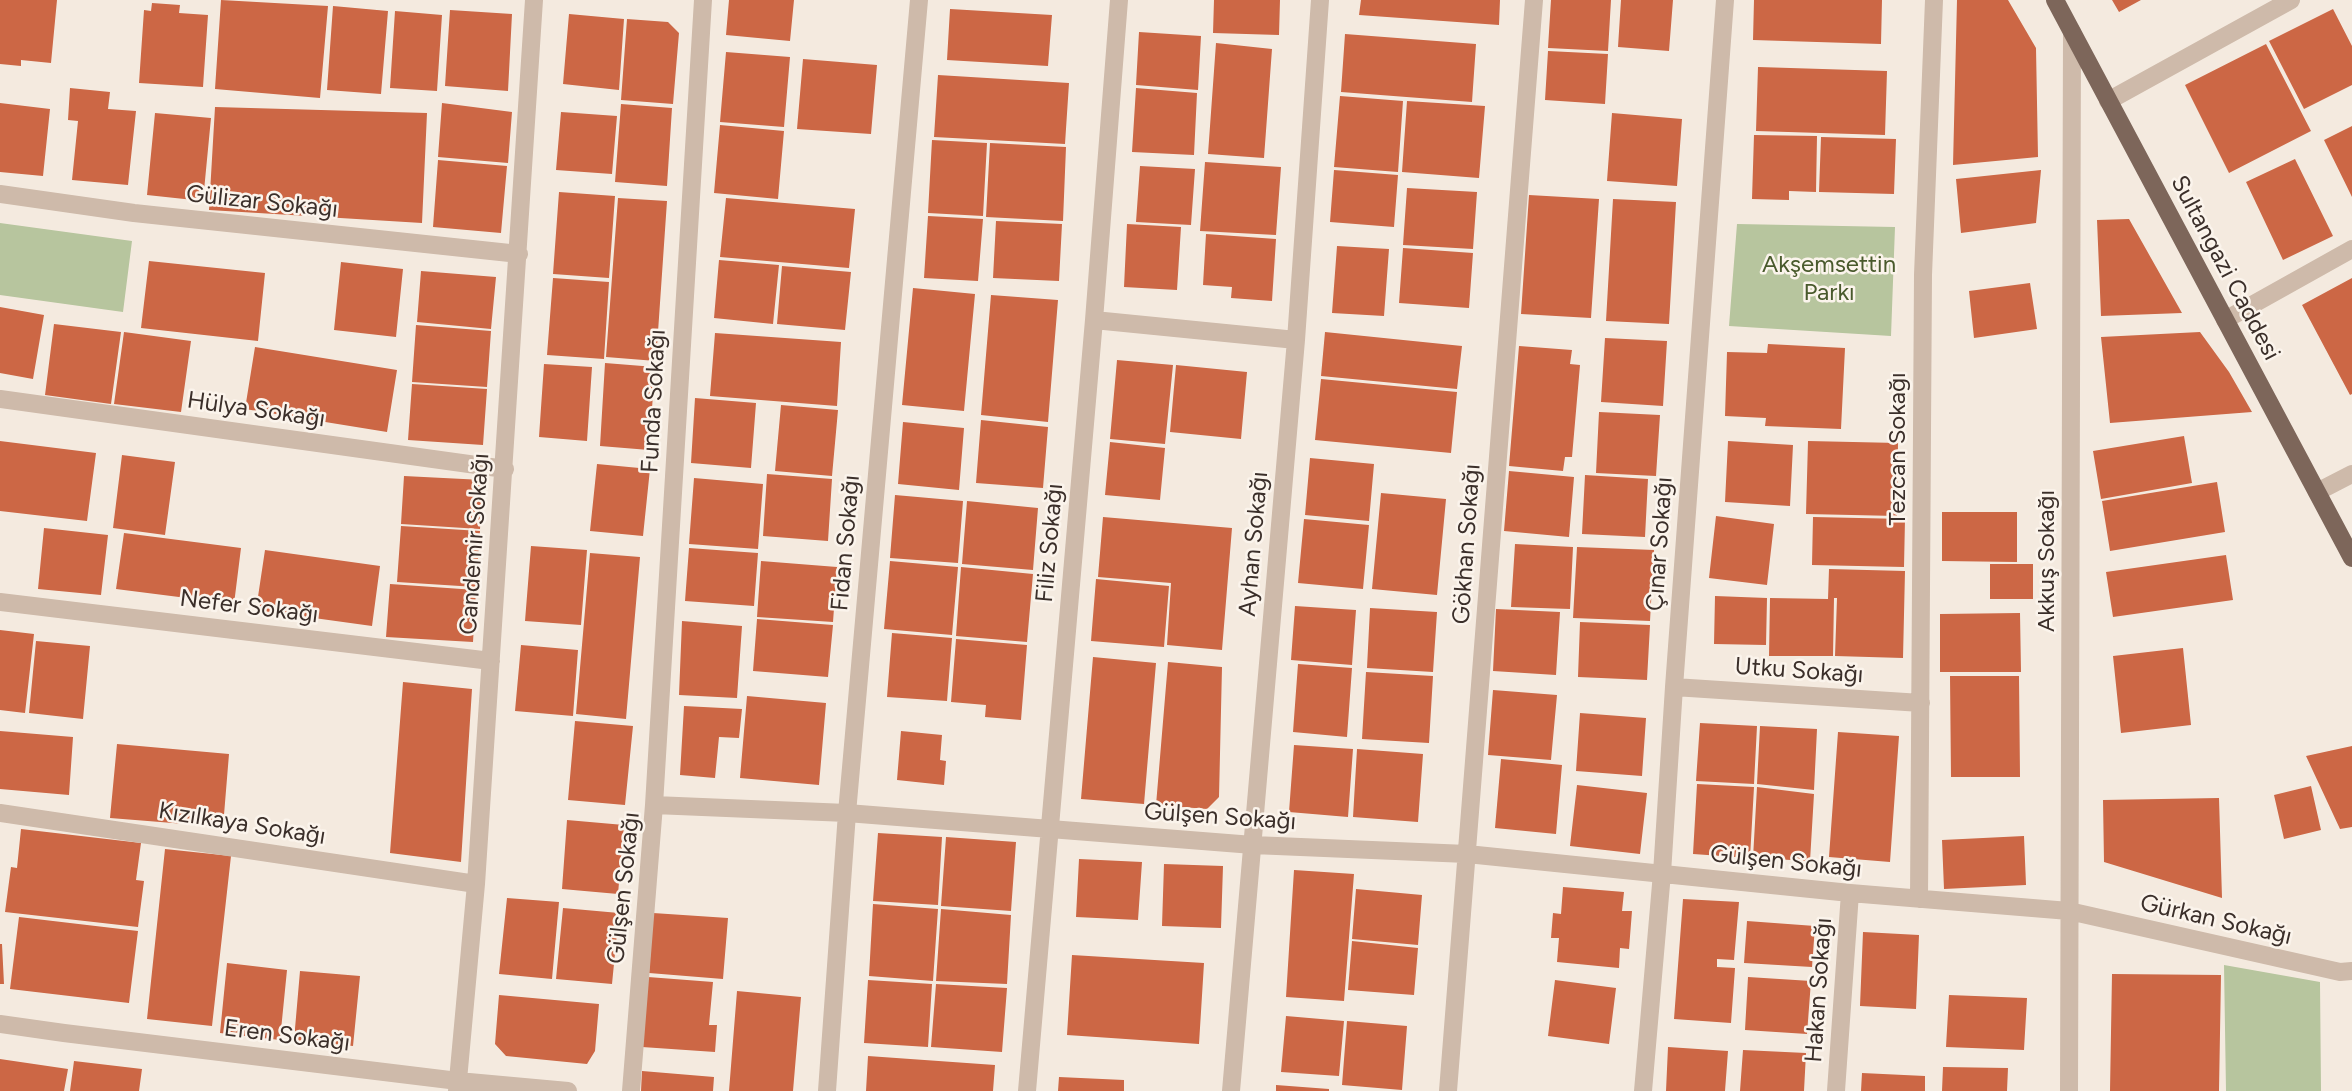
<!DOCTYPE html>
<meta charset="utf-8">
<style>
body{margin:0}
canvas{display:block;background:#f4eadf}
</style>
<canvas width="2352" height="1091"></canvas>
<script>
const ctx = document.querySelector('canvas').getContext('2d');
ctx.lineJoin = 'round';
function fillPath(path, color) {
  ctx.fillStyle = color;
  ctx.fill(path, 'evenodd');
}
function poly(rows) {
  const path = new Path2D();
  for (const r of rows) {
    path.moveTo(r[0], r[1]);
    for (let i = 2; i < r.length; i += 2) path.lineTo(r[i], r[i + 1]);
  }
  return path;
}
function trace(path, color, width, dash) {
  ctx.strokeStyle = color;
  ctx.lineWidth = width;
  ctx.lineCap = dash ? 'butt' : 'round';
  ctx.setLineDash(dash || []);
  ctx.stroke(path);
}
function write(font, color, halo, rows, align = 'center') {
  ctx.font = font + ' Figtree,sans-serif';
  ctx.lineWidth = 5;
  ctx.setLineDash([]);
  ctx.textBaseline = 'middle';
  ctx.strokeStyle = halo;
  ctx.fillStyle = color;
  for (const [text, x, y, turn = 0] of rows) {
    ctx.save();
    ctx.translate(x, y);
    ctx.rotate((+turn || 0) * Math.PI / 180);
    ctx.textAlign = isNaN(turn) ? turn : align;
    if (halo) ctx.strokeText(text, 0, 0);
    ctx.fillText(text, 0, 0);
    ctx.restore();
  }
}
fillPath(poly([
 [0,223,132,241,123,312,0,295],
 [1737,224,1895,227,1891,336,1729,326],
 [2224,965,2320,982,2321,1091,2226,1091]
]), '#b7c59e');
fillPath(poly([
 [0,0,57,0,51,63,21,60,21,66,0,64],
 [221,0,328,6,320,98,215,89],
 [729,0,794,0,790,41,726,35],
 [1214,0,1280,0,1279,35,1213,33],
 [1361,0,1500,0,1499,25,1359,15],
 [1551,0,1611,0,1608,51,1548,48],
 [1621,0,1673,0,1669,51,1618,47],
 [1754,0,1882,0,1881,44,1753,40],
 [1957,0,2008,0,2036,48,2038,157,1953,165],
 [2112,0,2141,0,2119,12],
 [152,3,180,5,179,13,208,15,203,87,139,83,144,10,151,11],
 [333,6,388,11,381,94,327,90],
 [950,9,1052,15,1048,66,947,60],
 [2333,9,2352,46,2352,85,2304,109,2269,41],
 [450,10,512,14,508,91,445,86],
 [395,11,442,15,437,91,390,88],
 [569,14,624,19,619,90,563,84],
 [627,19,668,22,679,33,673,104,621,100],
 [1139,32,1201,36,1198,90,1136,85],
 [1345,34,1476,44,1472,102,1341,92],
 [1216,43,1272,49,1264,158,1208,154],
 [2266,44,2311,131,2229,173,2185,85],
 [1548,51,1608,54,1605,104,1545,100],
 [726,52,790,57,784,127,720,122],
 [803,59,877,65,871,134,797,129],
 [1758,67,1887,71,1885,135,1756,131],
 [938,75,1069,83,1065,144,934,137],
 [70,88,110,92,108,109,136,111,128,185,72,180,78,121,68,120],
 [1136,88,1197,93,1194,155,1132,152],
 [1340,96,1403,101,1398,172,1334,167],
 [1407,101,1485,106,1479,178,1402,172],
 [0,103,50,109,43,176,0,172],
 [442,103,512,112,508,163,438,157],
 [621,104,672,108,667,186,615,182],
 [215,107,427,113,422,223,209,210],
 [561,112,617,116,612,174,556,170],
 [155,113,211,118,203,201,147,195],
 [1612,113,1682,119,1677,186,1607,181],
 [720,125,784,131,778,199,714,193],
 [2352,126,2352,197,2324,140],
 [1754,135,1817,136,1816,192,1789,191,1789,200,1752,199],
 [1821,137,1896,139,1894,194,1819,192],
 [932,140,987,143,983,216,928,213],
 [990,143,1066,147,1063,221,986,217],
 [2295,159,2333,236,2283,260,2246,182],
 [438,160,507,166,501,233,433,227],
 [1205,162,1281,167,1276,235,1200,231],
 [1140,166,1195,169,1191,225,1136,222],
 [1334,170,1398,175,1394,227,1330,222],
 [2041,170,2036,223,1961,233,1956,179],
 [1407,188,1477,192,1473,249,1403,245],
 [559,192,615,196,609,278,553,274],
 [1529,195,1599,199,1591,318,1521,314],
 [618,198,667,201,656,361,606,357],
 [726,198,855,209,849,268,720,257],
 [1613,199,1676,202,1669,324,1606,321],
 [928,216,983,219,978,281,924,278],
 [2129,219,2182,313,2101,316,2097,220],
 [996,221,1062,224,1059,281,993,278],
 [1127,224,1181,227,1177,290,1124,287],
 [1206,234,1276,239,1272,301,1231,298,1232,287,1203,285],
 [1337,246,1389,249,1384,316,1332,313],
 [1403,248,1473,253,1469,308,1399,303],
 [719,260,779,265,773,324,714,318],
 [149,261,265,273,258,341,141,328],
 [341,262,403,269,396,337,334,330],
 [782,266,851,272,845,330,777,324],
 [421,271,496,277,491,329,417,322],
 [553,278,609,282,604,359,547,355],
 [2352,278,2352,394,2350,395,2302,305],
 [2030,283,2037,329,1974,338,1969,291],
 [913,288,975,294,964,411,902,405],
 [991,295,1058,300,1048,422,981,415],
 [0,307,44,315,33,379,0,373],
 [54,324,121,332,111,404,45,395],
 [416,325,491,331,487,387,412,382],
 [124,332,191,341,181,412,114,404],
 [1325,332,1462,346,1457,389,1321,376],
 [2200,332,2229,372,2252,412,2110,423,2101,337],
 [715,333,841,342,837,406,710,396],
 [1605,338,1667,341,1663,406,1601,402],
 [1768,344,1845,348,1841,429,1765,426,1766,418,1725,416,1727,352,1767,353],
 [1519,346,1572,350,1570,364,1580,365,1572,457,1565,457,1563,471,1509,466],
 [255,347,397,370,387,432,245,409],
 [1117,360,1173,365,1165,444,1110,439],
 [605,363,655,367,649,450,600,446],
 [544,364,592,367,587,441,539,437],
 [1176,365,1247,372,1241,439,1170,432],
 [1321,379,1457,392,1451,453,1315,440],
 [412,384,487,389,483,445,408,440],
 [695,398,756,403,751,468,691,463],
 [781,405,838,410,832,476,775,471],
 [1599,412,1660,415,1656,476,1596,473],
 [981,420,1048,427,1043,488,976,483],
 [903,422,964,428,959,490,898,484],
 [2184,436,2192,483,2101,499,2093,451],
 [0,441,96,453,87,521,0,511],
 [1728,441,1793,445,1790,506,1725,502],
 [1808,441,1898,443,1897,516,1806,514],
 [1110,442,1165,448,1160,500,1105,495],
 [122,455,175,462,165,535,113,528],
 [1310,458,1374,464,1369,521,1305,515],
 [597,464,650,469,643,536,590,531],
 [1509,471,1574,477,1569,537,1504,531],
 [767,474,832,479,828,541,763,536],
 [1585,475,1648,479,1645,537,1582,534],
 [404,476,483,480,480,529,401,524],
 [694,478,763,484,758,549,689,544],
 [2217,482,2225,532,2110,551,2102,501],
 [1381,493,1446,499,1437,595,1372,589],
 [895,495,963,501,958,563,890,558],
 [967,501,1038,508,1033,570,962,564],
 [1942,512,2017,512,2017,562,1942,561],
 [1716,516,1774,524,1767,585,1709,578],
 [1103,517,1232,528,1222,650,1167,645,1171,583,1098,577],
 [1813,517,1905,519,1904,567,1812,565],
 [1304,519,1369,525,1363,589,1298,583],
 [401,526,480,531,476,587,397,582],
 [44,528,108,535,101,595,38,589],
 [124,533,241,548,234,604,116,589],
 [1515,544,1573,547,1570,609,1511,607],
 [531,546,587,550,581,625,525,621],
 [1577,547,1654,550,1650,621,1573,618],
 [689,548,758,553,754,606,685,601],
 [265,550,380,566,372,626,256,610],
 [590,553,640,557,626,719,576,714],
 [2226,555,2233,600,2113,617,2106,572],
 [761,561,837,567,833,622,757,617],
 [890,561,958,567,952,635,884,629],
 [1990,564,2033,564,2033,599,1990,599],
 [961,567,1033,574,1027,642,956,636],
 [1829,569,1905,571,1903,658,1835,656,1837,598,1834,598,1833,656,1769,656,1770,598,1828,599],
 [1096,579,1169,586,1164,647,1091,641],
 [390,584,476,590,473,642,386,637],
 [1715,596,1767,598,1766,645,1714,644],
 [1295,606,1356,610,1352,665,1291,660],
 [1370,608,1437,612,1433,672,1367,668],
 [1496,609,1560,612,1556,675,1493,671],
 [2020,613,2021,672,1940,672,1940,614],
 [757,619,833,625,828,677,753,671],
 [682,621,742,626,737,698,679,695],
 [1580,622,1650,625,1647,680,1578,677],
 [0,630,34,634,25,713,0,710],
 [892,633,952,638,947,701,887,697],
 [956,639,1027,645,1021,720,985,717,986,705,951,702],
 [36,641,90,646,83,719,29,713],
 [521,645,578,650,573,716,515,711],
 [2183,648,2191,725,2121,733,2113,656],
 [1093,657,1156,663,1144,804,1081,799],
 [1168,662,1222,667,1219,797,1207,809,1156,805],
 [1298,664,1352,668,1347,737,1293,732],
 [1366,672,1433,676,1429,743,1362,739],
 [1950,676,2019,676,2020,777,1951,777],
 [403,682,472,689,461,862,390,853],
 [1493,690,1557,695,1551,760,1488,755],
 [747,696,826,703,819,785,740,778],
 [684,706,742,709,739,738,719,737,715,778,680,775],
 [1580,713,1646,718,1642,776,1576,771],
 [575,721,633,726,625,805,568,800],
 [1700,723,1757,726,1754,784,1696,781],
 [1760,726,1817,729,1814,790,1757,784],
 [0,731,73,737,69,795,0,789],
 [901,731,942,735,940,760,946,761,944,785,897,780],
 [1838,732,1899,736,1890,862,1829,857],
 [117,744,229,754,223,827,110,818],
 [1294,745,1353,749,1348,817,1289,812],
 [2352,746,2352,827,2340,829,2306,756],
 [1357,749,1423,754,1418,822,1353,817],
 [1501,759,1562,765,1556,834,1495,828],
 [1697,784,1754,787,1750,858,1693,854],
 [1577,785,1647,793,1640,854,1570,846],
 [2311,786,2321,830,2284,839,2274,795],
 [1757,787,1814,794,1810,861,1753,858],
 [2219,798,2222,898,2104,862,2103,800],
 [567,820,624,825,618,894,562,889],
 [21,829,141,843,136,880,144,881,138,927,5,912,11,867,17,868],
 [878,833,942,837,938,905,873,901],
 [2024,836,2026,885,1944,889,1942,840],
 [946,837,1016,842,1011,911,941,906],
 [165,849,231,856,212,1026,147,1019],
 [1079,859,1142,862,1138,920,1076,917],
 [1164,864,1223,866,1221,928,1162,926],
 [1294,870,1354,874,1344,1001,1286,997],
 [1563,887,1624,892,1622,911,1632,911,1629,949,1620,948,1619,968,1557,962,1559,938,1551,938,1553,913,1561,914],
 [1356,889,1422,895,1418,945,1352,939],
 [507,898,559,902,552,979,499,974],
 [1683,899,1739,902,1734,960,1717,959,1717,967,1735,968,1731,1023,1674,1019],
 [873,904,938,909,933,981,869,976],
 [563,908,619,913,612,984,556,979],
 [941,909,1011,915,1007,984,936,981],
 [653,913,728,918,723,979,649,973],
 [19,917,138,931,129,1003,10,989],
 [1747,921,1815,926,1812,967,1744,963],
 [1863,932,1919,935,1916,1009,1860,1006],
 [1352,941,1418,948,1414,995,1348,990],
 [0,944,2,944,4,984,0,984],
 [1072,955,1204,963,1199,1044,1067,1035],
 [227,963,287,970,280,1040,220,1033],
 [300,971,360,976,353,1046,294,1040],
 [2112,974,2221,975,2219,1091,2110,1091],
 [648,977,713,982,709,1025,717,1025,715,1052,642,1047],
 [1748,977,1811,981,1807,1034,1745,1030],
 [868,980,932,984,928,1047,864,1043],
 [1555,980,1616,988,1609,1044,1548,1036],
 [936,984,1007,988,1002,1052,931,1047],
 [737,991,801,997,793,1091,729,1091],
 [499,995,599,1004,595,1051,587,1064,506,1056,495,1044],
 [1949,995,2027,998,2024,1050,1946,1047],
 [1286,1016,1344,1021,1339,1076,1281,1072],
 [1347,1021,1407,1026,1402,1090,1342,1085],
 [1668,1047,1728,1051,1725,1091,1666,1091],
 [1743,1050,1806,1053,1804,1091,1740,1091],
 [868,1056,995,1065,993,1091,866,1091],
 [0,1059,68,1069,64,1091,0,1091],
 [74,1061,142,1069,139,1091,70,1091],
 [1943,1067,2008,1068,2007,1091,1942,1091],
 [642,1071,714,1077,713,1091,641,1091],
 [1862,1073,1925,1076,1925,1091,1861,1091],
 [1059,1077,1124,1080,1124,1091,1058,1091],
 [1276,1085,1329,1089,1329,1091,1276,1091]
]), '#cc6745');
trace(poly([
 [2108,101,2291,0],
 [0,194,134,213,519,254],
 [1094,320,1296,340],
 [2225,320,2352,249],
 [0,399,505,469],
 [2317,492,2352,474],
 [0,602,491,661],
 [1674,687,1921,703],
 [654,805,703,0],
 [0,813,476,884],
 [1919,899,1923,275,1934,0],
 [0,1024,64,1033,458,1081,568,1091],
 [457,1091,476,884,534,0],
 [631,1091,654,805,847,813,1253,845,1467,854,1850,893,2069,911,2340,972,2352,971],
 [827,1091,847,813,919,0],
 [1027,1091,1094,320,1119,0],
 [1231,1091,1296,340,1320,0],
 [1448,1091,1534,0],
 [1643,1091,1662,873,1674,687,1725,0],
 [1836,1091,1850,893],
 [2069,1091,2072,32]
]), '#cebaaa', 18);
trace(poly([
 [2055,0,2352,558]
]), '#7d665a', 18);
write('24px', '#3b2f2a', '#fbf4ec', [
 ["Gülizar Sokağı",262,202,6],
 ["Sultangazi Caddesi",2225,268,62],
 ["Funda Sokağı",654,401,-87],
 ["Hülya Sokağı",256,410,8],
 ["Tezcan Sokağı",1898,449,-90],
 ["Fidan Sokağı",846,543,-85],
 ["Filiz Sokağı",1050,543,-85],
 ["Candemir Sokağı",475,544,-86],
 ["Ayhan Sokağı",1254,544,-85],
 ["Gökhan Sokağı",1467,544,-86],
 ["Çınar Sokağı",1660,544,-86],
 ["Akkuş Sokağı",2047,561,-90],
 ["Nefer Sokağı",249,607,7],
 ["Utku Sokağı",1799,671,4],
 ["Gülşen Sokağı",1220,817,4],
 ["Kızılkaya Sokağı",242,824,9],
 ["Gülşen Sokağı",1786,862,6],
 ["Gülşen Sokağı",624,888,-84],
 ["Gürkan Sokağı",2216,920,13],
 ["Hakan Sokağı",1819,990,-86],
 ["Eren Sokağı",287,1036,7]
]);
write('24px', '#495a2c', '#fbf4ec', [
 ["Akşemsettin",1829,265],
 ["Parkı",1829,293]
]);
</script>
